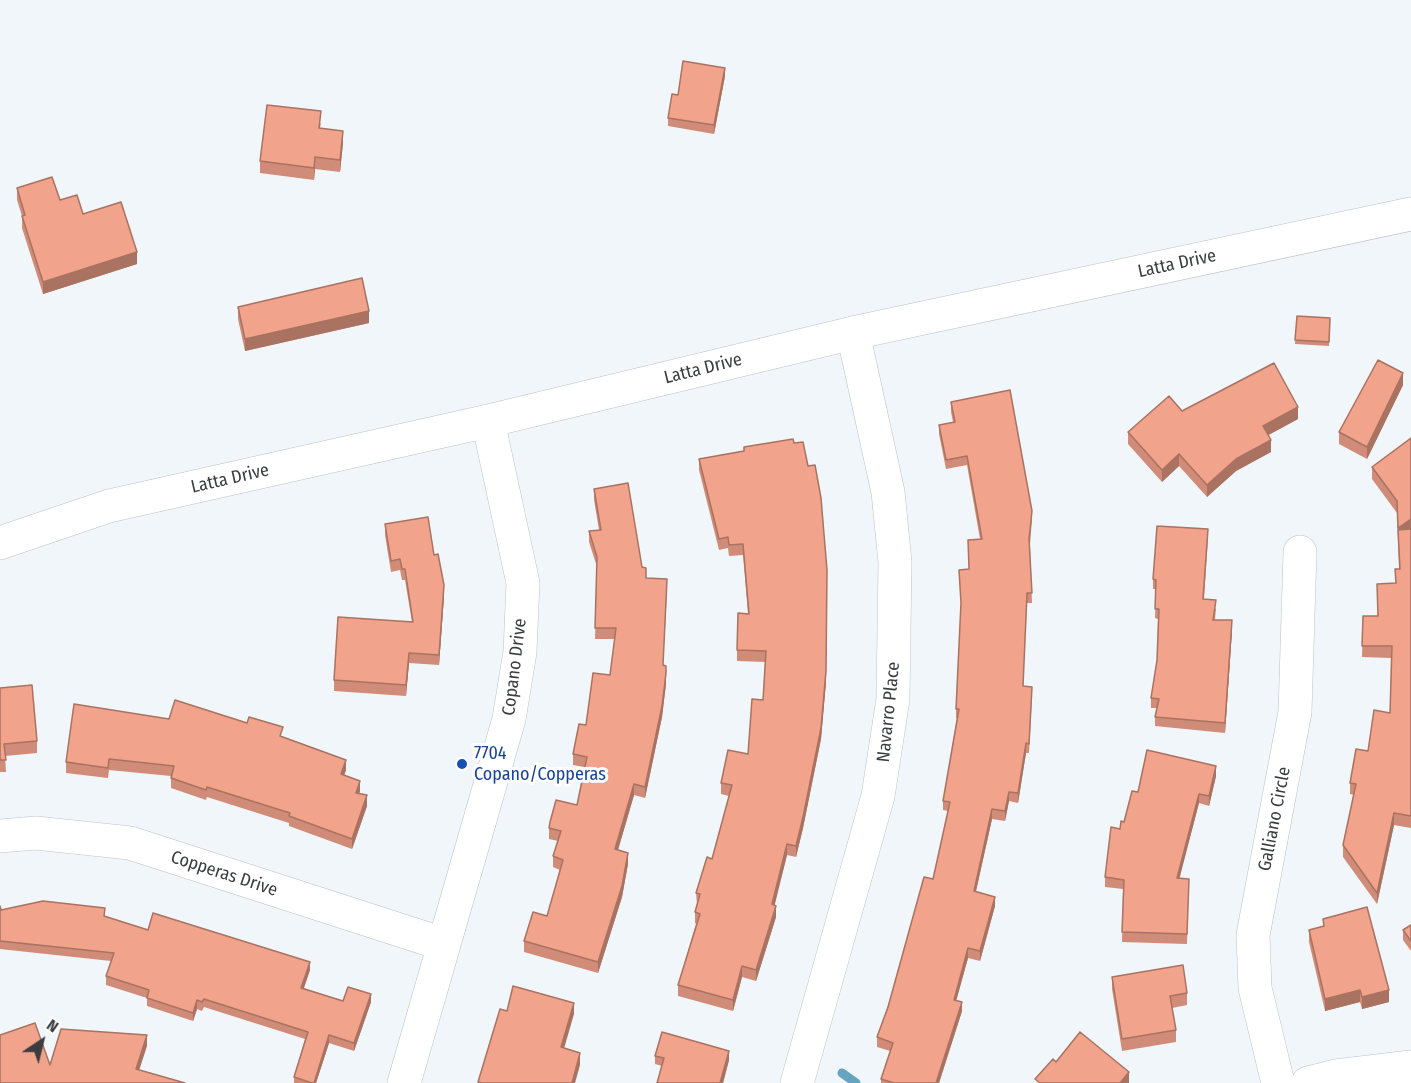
<!DOCTYPE html>
<style>
body{margin:0}
#map{position:relative;width:1411px;height:1083px;overflow:hidden;background:#f1f6fa;font-family:"Fira Sans Condensed",sans-serif}
canvas{display:block}
.north{position:absolute;left:12px;top:1011px;width:60px;height:60px;-webkit-text-stroke:4px #fff;paint-order:stroke;rotate:35deg;font-size:16px;font-weight:700;line-height:24px;text-align:center;color:#3b3d3f}
.north::after{content:'';display:block;margin:auto;width:21px;height:27px;background:#3b3d3f;clip-path:polygon(50% 0,100% 100%,50% 72%,0 100%)}
</style>
<div id="map">
<canvas width="1411" height="1083"></canvas>
<div class="north">N</div>
</div>
<script>
const ctx = document.querySelector('canvas').getContext('2d');
ctx.lineJoin = 'round';
function poly(rows) {
  const path = new Path2D();
  for (const r of rows) {
    path.moveTo(r[0], r[1]);
    for (let i = 2; i < r.length; i += 2) path.lineTo(r[i], r[i + 1]);
  }
  return path;
}
function trace(path, color, width, dash) {
  ctx.strokeStyle = color;
  ctx.lineWidth = width;
  ctx.lineCap = dash ? 'butt' : 'round';
  ctx.setLineDash(dash || []);
  ctx.stroke(path);
}
function fillPath(path, color) {
  ctx.fillStyle = color;
  ctx.fill(path, 'evenodd');
}
function write(font, color, halo, rows, align = 'center') {
  ctx.font = font + ' "Fira Sans Condensed",sans-serif';
  ctx.lineWidth = 6;
  ctx.setLineDash([]);
  ctx.textBaseline = 'middle';
  ctx.strokeStyle = halo;
  ctx.fillStyle = color;
  for (const [text, x, y, turn = 0] of rows) {
    ctx.save();
    ctx.translate(x, y);
    ctx.rotate((+turn || 0) * Math.PI / 180);
    ctx.textAlign = isNaN(turn) ? turn : align;
    if (halo) ctx.strokeText(text, 0, 0);
    ctx.fillText(text, 0, 0);
    ctx.restore();
  }
}
trace(poly([
 [842,1073,856,1083]
]), '#66a5bf', 9);
const street = poly([
 [0,836,36,833,130,843,443,944],
 [797,1083,878,796,893,699,895,562,888,492,853,333],
 [1278,1083,1255,988,1253,935,1295,712,1300,552],
 [1308,1083,1336,1076,1411,1067]
]);
const secondary = poly([
 [0,543,109,506,488,421,853,333,1411,214],
 [404,1083,509,719,520,652,523,583,488,421]
]);
trace(street, '#bdc1c5', 34);
trace(secondary, '#bdc1c5', 34);
trace(street, '#fff', 33);
trace(secondary, '#fff', 33);
fillPath(poly([
 [725,76,714,134,668,126,668,118,678,95],
 [321,123,320,128,343,143,340,172,315,169,314,180,260,173,260,161],
 [17,188,60,200,83,214,137,264,43,294,22,228,22,216,17,200],
 [238,307,369,323,245,351,238,319],
 [1297,316,1330,318,1329,346,1295,344],
 [1403,385,1367,459,1339,444,1339,432],
 [951,402,1032,520,1030,545,1032,603,1027,603,1023,686,1032,696,1029,753,1026,753,1018,803,1009,801,1005,821,992,819,976,891,995,906,980,961,968,958,956,1000,962,1011,939,1083,881,1083,881,1079,890,1051,877,1047,877,1037,933,879,948,811,943,810,943,801,957,718,956,718,956,709,969,569,980,539,967,465,946,469,939,434,939,425,953,422,951,412],
 [1182,411,1298,419,1268,435,1271,452,1236,471,1207,497,1179,466,1162,482,1128,444,1128,432],
 [1411,438,1411,828,1394,825,1377,904,1343,857,1343,845,1354,795,1350,794,1350,783,1390,713,1391,658,1362,657,1363,616,1378,616,1395,583,1399,569,1397,513,1372,479,1372,467],
 [744,447,826,682,821,739,803,828,796,857,787,855,774,905,776,917,756,981,742,977,733,1011,678,996,678,985,696,924,695,923,695,912,697,904,696,893,712,859,729,796,721,794,721,783,748,754,763,700,765,662,737,661,737,650,748,614,743,555,729,556,728,548,719,550,699,470,699,459,744,451],
 [594,489,642,567,646,578,667,590,663,665,666,684,662,717,645,798,634,795,618,850,628,864,622,897,598,973,524,952,524,941,547,916,560,870,553,867,553,856,558,841,549,839,549,828,577,805,584,767,573,765,573,754,610,675,615,639,595,639,597,567,589,542,589,531,599,530,594,500],
 [385,524,434,555,444,596,439,665,409,663,406,696,334,691,334,680,412,622,405,580,402,580,400,570,391,572,385,535],
 [1208,538,1204,599,1216,609,1215,620,1232,630,1225,733,1155,726,1155,717,1157,708,1151,708,1151,698,1157,660,1158,619,1155,618,1156,589,1153,589,1153,579],
 [0,688,37,741,37,753,5,756,6,772,0,772],
 [283,737,346,770,344,775,360,791,359,793,367,806,352,849,289,826,289,823,207,797,206,800,171,788,171,776,109,770,108,778,66,773,66,762],
 [1216,776,1209,806,1199,803,1179,878,1189,879,1187,944,1122,942,1123,889,1105,887,1105,877,1120,829,1124,822,1138,792],
 [0,906,1,910,105,916,148,930,310,970,304,988,343,1001,371,1002,354,1051,329,1043,316,1083,294,1083,294,1077,305,1039,204,1007,202,1011,197,1009,193,1021,147,1006,147,998,106,985,106,976,111,961,0,949],
 [1323,919,1389,1002,1362,1009,1360,1002,1325,1011,1309,942,1309,930,1323,927],
 [1411,925,1411,951,1403,940,1403,930],
 [1112,977,1187,993,1187,1005,1172,1008,1176,1030,1176,1042,1122,1051,1112,989],
 [655,1056,729,1060,723,1083,657,1083,662,1066,655,1064]
]), '#d08c78');
fillPath(poly([
 [725,68,725,76,714,134,714,125],
 [343,131,343,143,340,172,340,160],
 [315,157,315,169,314,180,314,168],
 [137,252,137,264,43,294,43,282],
 [369,311,369,323,245,351,245,339],
 [1403,373,1403,385,1367,459,1367,447],
 [1298,407,1298,419,1263,438,1263,426],
 [1271,440,1271,452,1236,471,1207,497,1207,485,1236,459],
 [1179,454,1179,466,1162,482,1162,470],
 [1411,519,1411,530,1398,530,1398,540,1398,528],
 [827,570,826,682,821,739,803,828,796,857,796,846],
 [444,585,444,596,439,665,439,655],
 [1232,620,1232,630,1225,733,1225,723],
 [409,653,409,663,406,696,406,685],
 [666,673,666,684,662,717,645,798,645,787],
 [1026,743,1026,753,1018,803,1018,793],
 [346,760,346,770,341,784,341,774],
 [1216,766,1216,776,1209,806,1209,796],
 [360,781,360,791,356,803,356,793],
 [634,784,634,795,615,860,615,849],
 [1009,792,1009,801,1005,821,1005,811],
 [1199,794,1199,803,1177,888,1177,878],
 [367,795,367,806,352,849,352,839],
 [992,809,992,819,974,900,974,891],
 [1394,813,1394,825,1377,904,1377,893],
 [787,844,787,855,772,916,772,904],
 [628,853,628,864,622,897,598,973,598,962],
 [995,897,995,906,980,961,980,951],
 [776,906,776,917,756,981,756,970],
 [968,948,968,958,954,1009,954,1000],
 [310,962,310,970,301,996,301,988],
 [742,966,742,977,733,1011,733,1000],
 [1360,990,1360,1002,1325,1011,1325,999],
 [1389,990,1389,1002,1362,1009,1362,997],
 [371,994,371,1002,354,1051,354,1043],
 [197,1000,197,1009,193,1021,193,1013],
 [962,1002,962,1011,939,1083,936,1083],
 [574,1003,574,1014,561,1059,561,1047],
 [147,1035,147,1046,136,1080,136,1069],
 [329,1035,329,1043,316,1083,314,1083],
 [729,1051,729,1060,723,1083,720,1083],
 [580,1053,580,1065,575,1083,572,1083],
 [1129,1072,1129,1083,1120,1083]
]), '#a97261');
const building = poly([
 [683,61,725,68,714,125,668,118,672,94,678,95,683,61],
 [267,105,321,111,319,128,343,131,340,160,315,157,314,168,260,161,267,105],
 [52,177,60,200,77,195,83,214,121,202,137,252,43,282,22,216,25,215,17,188,52,177],
 [362,278,369,311,245,339,238,307,362,278],
 [1297,316,1330,318,1329,342,1295,340,1297,316],
 [1378,360,1403,373,1367,447,1339,432,1378,360],
 [1274,363,1298,407,1263,426,1271,440,1236,459,1207,485,1179,454,1162,470,1128,432,1169,396,1182,411,1274,363],
 [1010,390,1032,511,1029,539,1032,593,1027,593,1023,686,1032,687,1029,744,1026,743,1018,793,1009,792,1005,811,992,809,974,891,995,897,980,951,968,948,954,1000,962,1002,936,1083,894,1083,881,1079,893,1043,877,1037,888,1007,924,877,933,879,950,802,943,801,959,709,956,709,961,603,959,570,969,569,968,540,982,539,967,456,946,460,939,425,955,422,951,402,1010,390],
 [1411,438,1411,519,1398,528,1397,501,1372,467,1411,438],
 [793,439,794,443,803,442,808,466,815,465,821,498,827,570,826,671,821,728,803,817,796,846,787,844,772,904,776,906,756,970,742,966,733,1000,678,985,700,914,695,912,700,894,696,893,707,857,712,859,732,785,721,783,728,750,748,754,752,699,763,700,766,651,737,650,738,613,749,614,743,544,729,545,728,537,719,539,699,459,744,451,744,447,793,439],
 [628,483,642,567,646,568,646,578,667,579,663,665,666,666,666,673,662,706,645,787,634,784,615,849,628,853,622,886,598,962,524,941,533,912,547,916,563,860,553,856,561,831,549,828,550,822,556,800,577,805,587,757,573,754,579,724,586,725,593,673,610,675,616,628,595,628,597,557,589,531,601,530,594,489,628,483],
 [428,517,434,555,438,554,444,585,439,655,409,653,406,685,334,680,338,617,413,622,405,569,402,569,400,559,391,561,385,524,428,517],
 [1157,526,1208,529,1203,599,1216,600,1213,620,1232,620,1225,723,1155,717,1159,699,1151,698,1157,660,1159,609,1155,609,1156,580,1153,579,1157,526],
 [1411,529,1411,816,1394,813,1377,893,1343,845,1356,784,1350,783,1356,749,1368,751,1374,710,1390,713,1392,646,1362,646,1363,616,1378,616,1377,584,1396,583,1395,569,1400,569,1398,530,1411,529],
 [32,685,37,741,4,744,6,760,0,760,0,688,32,685],
 [175,700,247,723,249,717,283,727,280,736,346,760,341,774,360,781,356,793,367,795,352,839,289,816,290,813,207,787,206,790,171,778,174,766,109,759,108,768,66,762,74,704,169,719,175,700],
 [1147,750,1216,766,1209,796,1199,794,1177,878,1189,879,1187,934,1122,932,1124,880,1105,877,1111,827,1120,829,1121,821,1124,822,1132,791,1138,792,1147,750],
 [43,901,105,908,104,916,148,930,153,913,310,962,301,988,343,1001,348,987,371,994,354,1043,329,1035,314,1083,312,1083,294,1077,308,1032,204,999,202,1002,197,1000,193,1013,147,998,149,990,106,976,114,953,0,941,0,906,1,910,43,901],
 [1367,907,1389,990,1362,997,1360,990,1325,999,1309,930,1324,926,1323,919,1367,907],
 [1411,925,1411,941,1403,930,1411,925],
 [1183,965,1187,993,1170,996,1176,1030,1122,1039,1112,977,1183,965],
 [513,986,574,1003,561,1047,580,1053,572,1083,482,1083,478,1082,500,1009,507,1011,513,986],
 [35,1023,50,1065,61,1029,147,1035,136,1069,185,1083,0,1083,0,1035,35,1023],
 [662,1032,729,1051,720,1083,657,1083,664,1058,655,1056,662,1032],
 [1080,1032,1129,1072,1120,1083,1040,1083,1035,1079,1053,1059,1056,1062,1080,1032]
]);
fillPath(building, '#f2a38b');
trace(building, '#a97261', 1.5);
for (const [x, y, r, color] of [
 [462,764,6,"#1a4fb4"]
]) {
  const dot = new Path2D();
  dot.arc(x, y, r, 0, 2 * Math.PI);
  ctx.fillStyle = color;
  ctx.fill(dot);
  trace(dot, '#fff', 2);
}
write('18px', '#3b3d3f', '#fff', [
 ["Latta Drive",1177,264,-12],
 ["Latta Drive",703,369,-14],
 ["Latta Drive",230,479,-13],
 ["Copano Drive",515,667,-83],
 ["Navarro Place",889,712,-84],
 ["Galliano Circle",1275,819,-79],
 ["Copperas Drive",224,874,18]
]);
write('18px', '#164399', '#fff', [
 ["7704",474,754],
 ["Copano/Copperas",474,775]
], 'left');
</script>
